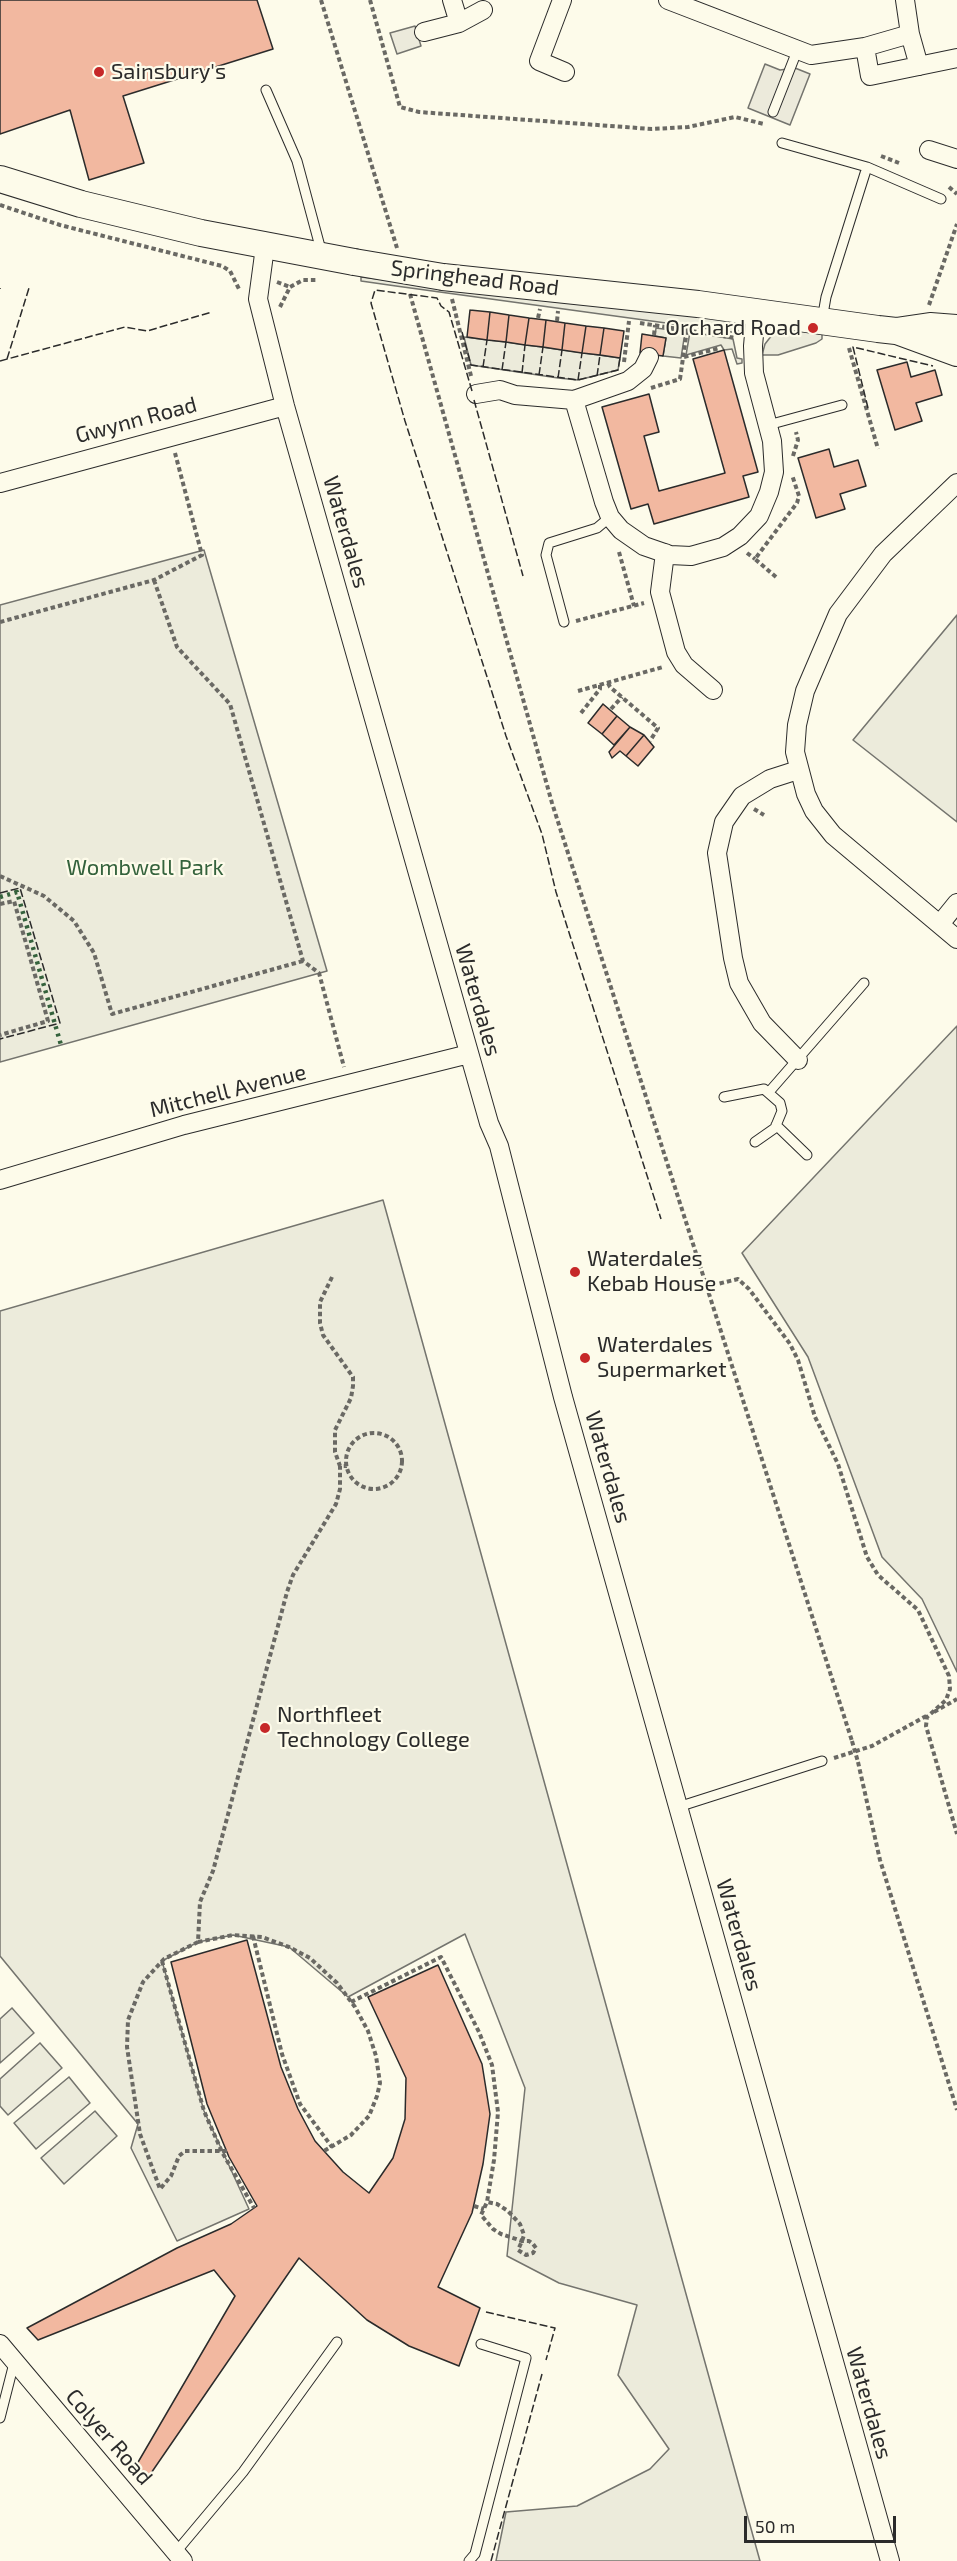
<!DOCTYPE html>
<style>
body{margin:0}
#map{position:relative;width:957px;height:2561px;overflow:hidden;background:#fdfbea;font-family:"Exo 2",sans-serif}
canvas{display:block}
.scale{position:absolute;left:744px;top:2516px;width:152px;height:27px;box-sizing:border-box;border:3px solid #2b2b2b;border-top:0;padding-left:8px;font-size:18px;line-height:21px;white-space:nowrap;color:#2b2b2b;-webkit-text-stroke:4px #fdfbea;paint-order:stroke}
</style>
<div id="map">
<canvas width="957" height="2561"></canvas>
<div class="scale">50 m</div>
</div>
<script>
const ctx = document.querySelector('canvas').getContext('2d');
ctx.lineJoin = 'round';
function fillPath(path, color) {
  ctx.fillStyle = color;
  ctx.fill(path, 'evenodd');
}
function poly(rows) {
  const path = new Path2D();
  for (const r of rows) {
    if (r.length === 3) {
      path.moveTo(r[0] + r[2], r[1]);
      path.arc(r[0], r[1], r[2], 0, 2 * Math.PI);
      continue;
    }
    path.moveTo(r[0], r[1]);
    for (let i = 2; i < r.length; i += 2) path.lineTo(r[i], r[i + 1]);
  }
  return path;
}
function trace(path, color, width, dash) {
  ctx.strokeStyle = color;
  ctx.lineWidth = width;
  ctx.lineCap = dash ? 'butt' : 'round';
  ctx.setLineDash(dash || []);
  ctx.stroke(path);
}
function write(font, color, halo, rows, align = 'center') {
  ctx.font = font + ' "Exo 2",sans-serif';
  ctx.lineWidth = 4.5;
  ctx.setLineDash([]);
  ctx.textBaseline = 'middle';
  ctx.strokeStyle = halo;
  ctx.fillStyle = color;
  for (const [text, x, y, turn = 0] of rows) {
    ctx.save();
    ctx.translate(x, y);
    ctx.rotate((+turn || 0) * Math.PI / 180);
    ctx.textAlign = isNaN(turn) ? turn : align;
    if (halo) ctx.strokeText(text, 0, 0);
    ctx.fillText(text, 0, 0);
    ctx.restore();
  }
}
const green = poly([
 [361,277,727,320,735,325,739,333,396,286,361,281,361,277],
 [656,328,685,332,681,358,663,356,666,338,655,336,656,328],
 [791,329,822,334,822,339,816,343,778,355,762,355,765,344,772,335,791,329],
 [690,332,733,339,737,358,742,359,742,363,737,364,732,349,724,350,721,345,686,355,690,332],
 [464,337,506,342,620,358,618,370,578,380,558,378,471,365,464,337],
 [204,550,327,971,0,1062,0,605,204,550],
 [957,615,957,822,853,740,957,615],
 [957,1026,957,1672,922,1599,882,1557,808,1357,742,1253,957,1026],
 [383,1200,760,2561,496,2561,506,2512,577,2506,650,2469,669,2449,618,2375,637,2305,559,2283,507,2256,525,2088,465,1934,348,1997,289,1947,233,1935,198,1942,162,1961,204,2111,249,2209,177,2241,131,2148,138,2124,0,1956,0,1311,383,1200],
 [12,2008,34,2033,0,2063,0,2019,12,2008],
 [40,2043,62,2068,8,2115,0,2106,0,2079,40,2043],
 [69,2077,90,2103,36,2149,14,2123,69,2077],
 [95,2111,117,2136,64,2184,41,2158,95,2111]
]);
fillPath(green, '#ecebdb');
trace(green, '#74746e', 1.5);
const parking = poly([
 [415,26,421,46,397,54,390,33,415,26],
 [765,64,780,70,795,68,810,74,790,125,748,108,765,64]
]);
fillPath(parking, '#eceadb');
trace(parking, '#74746e', 1.5);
const building = poly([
 [0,0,257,0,273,49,123,96,144,163,89,180,70,110,0,134,0,0],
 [470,310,490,312,487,340,467,337,470,310],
 [490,312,509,315,506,342,487,340,490,312],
 [509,315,529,318,525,345,506,342,509,315],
 [529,318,546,320,543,347,525,345,529,318],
 [546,320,565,323,562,350,543,347,546,320],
 [565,323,586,326,582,353,562,350,565,323],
 [586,326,604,328,600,355,582,353,586,326],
 [604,328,624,331,620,358,600,355,604,328],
 [642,334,666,338,663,356,640,353,642,334],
 [724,350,758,472,743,476,749,497,654,524,648,504,631,509,602,407,649,394,659,432,644,436,659,491,725,473,693,359,724,350],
 [907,362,911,377,935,370,942,395,916,403,922,421,895,430,877,370,907,362],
 [829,449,834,467,858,460,866,486,840,494,845,509,816,518,798,458,829,449],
 [603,704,617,716,602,734,588,723,603,704],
 [617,716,630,727,614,745,602,734,617,716],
 [630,727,644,735,626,756,620,751,612,758,609,752,630,727],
 [644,735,654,747,638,766,626,756,644,735],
 [247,1940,281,2067,298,2109,315,2141,343,2172,369,2193,393,2158,405,2119,406,2078,368,1997,438,1965,482,2064,490,2114,483,2164,472,2213,438,2287,480,2308,459,2366,409,2346,367,2320,299,2258,147,2479,137,2464,235,2296,214,2270,38,2340,27,2328,177,2248,231,2224,257,2206,229,2157,207,2104,171,1962,247,1940]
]);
fillPath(building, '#f2b8a0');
trace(building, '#2b2b2b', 1.5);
const lane = poly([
 [266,90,297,161,322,254],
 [773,112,797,51],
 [782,143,867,167,941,199],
 [822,320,826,297,867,167],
 [768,425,842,405],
 [564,622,546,555,549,543,597,528,610,517],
 [769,1092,864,983],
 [724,1097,764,1089,780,1103,782,1111,775,1128,755,1142],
 [776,1125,807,1155],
 [678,1807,822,1761],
 [0,2418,14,2363],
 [176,2552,243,2472,337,2342],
 [469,2561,475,2554,526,2358,481,2344]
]);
const street = poly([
 [452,0,459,23],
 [562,0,539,61,565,72],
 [668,0,811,55,865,47,910,34],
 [905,0,910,34,919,66],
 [424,32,459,23,483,10],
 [865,47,870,76,957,58],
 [929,150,957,159],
 [265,247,258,299,285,406,489,1123,499,1146,563,1397,890,2561],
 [476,394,500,390,515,395,574,400,628,381,643,369,649,357],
 [574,400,604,502,610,517,621,530,644,546,670,555,691,556,723,547,740,536,759,516,769,492,774,472,772,441,754,373,753,346,756,312],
 [0,483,285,406],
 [957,483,883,554,838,614,805,691,797,725,795,752,806,794,814,811,833,835,957,939],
 [665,553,660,592,676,652,684,665,713,690],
 [940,924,957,903],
 [798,1060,762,1023,739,983,733,958,717,853,724,822,742,796,770,779,798,770],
 [0,1180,184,1125,469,1054],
 [0,2344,183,2561]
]);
const secondary = poly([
 [0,179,81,204,201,233,354,262],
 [443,277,698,304,878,329,896,331,930,326,957,328],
 [897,331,957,353]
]);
trace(lane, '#2b2b2b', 11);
trace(street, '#2b2b2b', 20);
trace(secondary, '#2b2b2b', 28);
trace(poly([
 [321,0,397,248],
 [370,0,400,107,419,112,652,129,688,127,735,117,764,124],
 [881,156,899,163],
 [949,187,957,194],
 [0,205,60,225,222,266,230,271,239,289],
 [277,282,290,287],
 [410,294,552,803,852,1741],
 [452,299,471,376],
 [929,305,957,224],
 [280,307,290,287,303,280,318,280],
 [538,318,540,309],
 [557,321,558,311],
 [640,323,736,338],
 [654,335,655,325],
 [849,348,878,449],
 [684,357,720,348],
 [624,362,629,321],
 [651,388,680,379,687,330],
 [793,456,798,440,796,432],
 [619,552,634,606],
 [747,553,755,559],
 [776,577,755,559,797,503,799,496,792,475],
 [154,580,177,647,230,704,303,961,319,973,344,1067],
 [576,621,644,603],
 [0,622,154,580,202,555,175,453],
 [608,683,610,687,658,728,650,741],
 [578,691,663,667],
 [611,709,622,697],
 [581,713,600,689,600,685],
 [754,809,764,815],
 [0,876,44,896,74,921,94,953,112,1014,303,961],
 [0,904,14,901,48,1021,0,1035],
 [332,1277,320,1302,320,1323,323,1335,353,1377,353,1386,351,1398,335,1430,335,1452,340,1466],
 [705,1287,738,1279,749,1289,790,1344,798,1360,815,1417,838,1464,867,1557,878,1575,918,1610,949,1676,950,1689,946,1700,927,1717,926,1726,957,1834],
 [374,1461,28],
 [934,1712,957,1699],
 [834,1758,872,1746,928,1715],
 [858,1762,880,1860,957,2110],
 [253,1936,282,2054,300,2104,332,2147],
 [198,1942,233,1935,262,1937,289,1947,310,1958,337,1983,355,2007,368,2031,376,2056,380,2083,377,2096,369,2116,351,2135,324,2151],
 [162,1961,204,2111,222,2152,254,2208],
 [351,2002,441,1957,479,2032,492,2065,498,2112,494,2160,487,2202,481,2215,493,2229,501,2234,522,2241,529,2241,533,2244,536,2248,533,2253,526,2255,518,2250,522,2241,524,2235,520,2224,508,2211,497,2204,487,2202],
 [227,2151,185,2151,179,2156,171,2176,160,2189,140,2134,127,2047,128,2020,143,1982,164,1959,198,1942,200,1902,213,1871,287,1592,293,1575,336,1504,340,1489,340,1466,347,1466],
 [474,2206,484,2209]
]), '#6a6964', 4, [4.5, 3]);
trace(lane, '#fdfbea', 9);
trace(street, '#fdfbea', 18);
trace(secondary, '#fdfbea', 26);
const secondaryBridge = poly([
 [354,262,443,277]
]);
trace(secondaryBridge, '#2b2b2b', 28, []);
trace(poly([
 [852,1741,858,1762]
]), '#6a6964', 4, [4.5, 3]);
trace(secondaryBridge, '#fdfbea', 26);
trace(poly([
 [0,897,17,892,61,1045]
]), '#34623c', 4.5, [3, 4.5]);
trace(poly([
 [0,289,0,288],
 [462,332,471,365,578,380,618,370,620,358],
 [7,359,29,288],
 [0,361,125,327,147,331,212,312],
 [483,367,487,340],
 [502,370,506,342],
 [522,373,525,345],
 [539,375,543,347],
 [597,376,600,355],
 [558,378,562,350],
 [578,380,582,353],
 [472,391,449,312,441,306,437,298,375,290,371,303,405,421,506,736,542,834,556,892,661,1219],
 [474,400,523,576],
 [868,408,853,347,933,366],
 [0,893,20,888,60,1023,0,1039],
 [486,2312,555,2328,546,2360],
 [491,2561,542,2374]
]), '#2b2b2b', 1.5, [8, 3]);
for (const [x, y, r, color] of [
 [99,72,6,"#c62828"],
 [813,328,6,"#c62828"],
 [575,1272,6,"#c62828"],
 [585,1358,6,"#c62828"],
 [265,1728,6,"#c62828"]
]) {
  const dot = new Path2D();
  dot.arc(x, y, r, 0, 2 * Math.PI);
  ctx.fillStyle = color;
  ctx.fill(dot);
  trace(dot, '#fdfbea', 2);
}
write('22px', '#2b2b2b', '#fdfbea', [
 ["Sainsbury's",111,72],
 ["Orchard Road",801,328,"right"],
 ["Waterdales",587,1259],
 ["Kebab House",587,1284],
 ["Waterdales",597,1345],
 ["Supermarket",597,1370],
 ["Northfleet",277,1715],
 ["Technology College",277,1740]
], 'left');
write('22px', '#2b2b2b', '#fdfbea', [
 ["Springhead Road",475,278,7],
 ["Gwynn Road",136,420,-15],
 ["Waterdales",346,532,74],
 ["Waterdales",478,1000,74],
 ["Mitchell Avenue",228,1091,-14],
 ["Waterdales",608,1467,74],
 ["Waterdales",739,1935,74],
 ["Waterdales",869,2403,74],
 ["Colyer Road",109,2437,49]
]);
write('22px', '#34623c', '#fdfbea', [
 ["Wombwell Park",145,868]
]);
</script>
